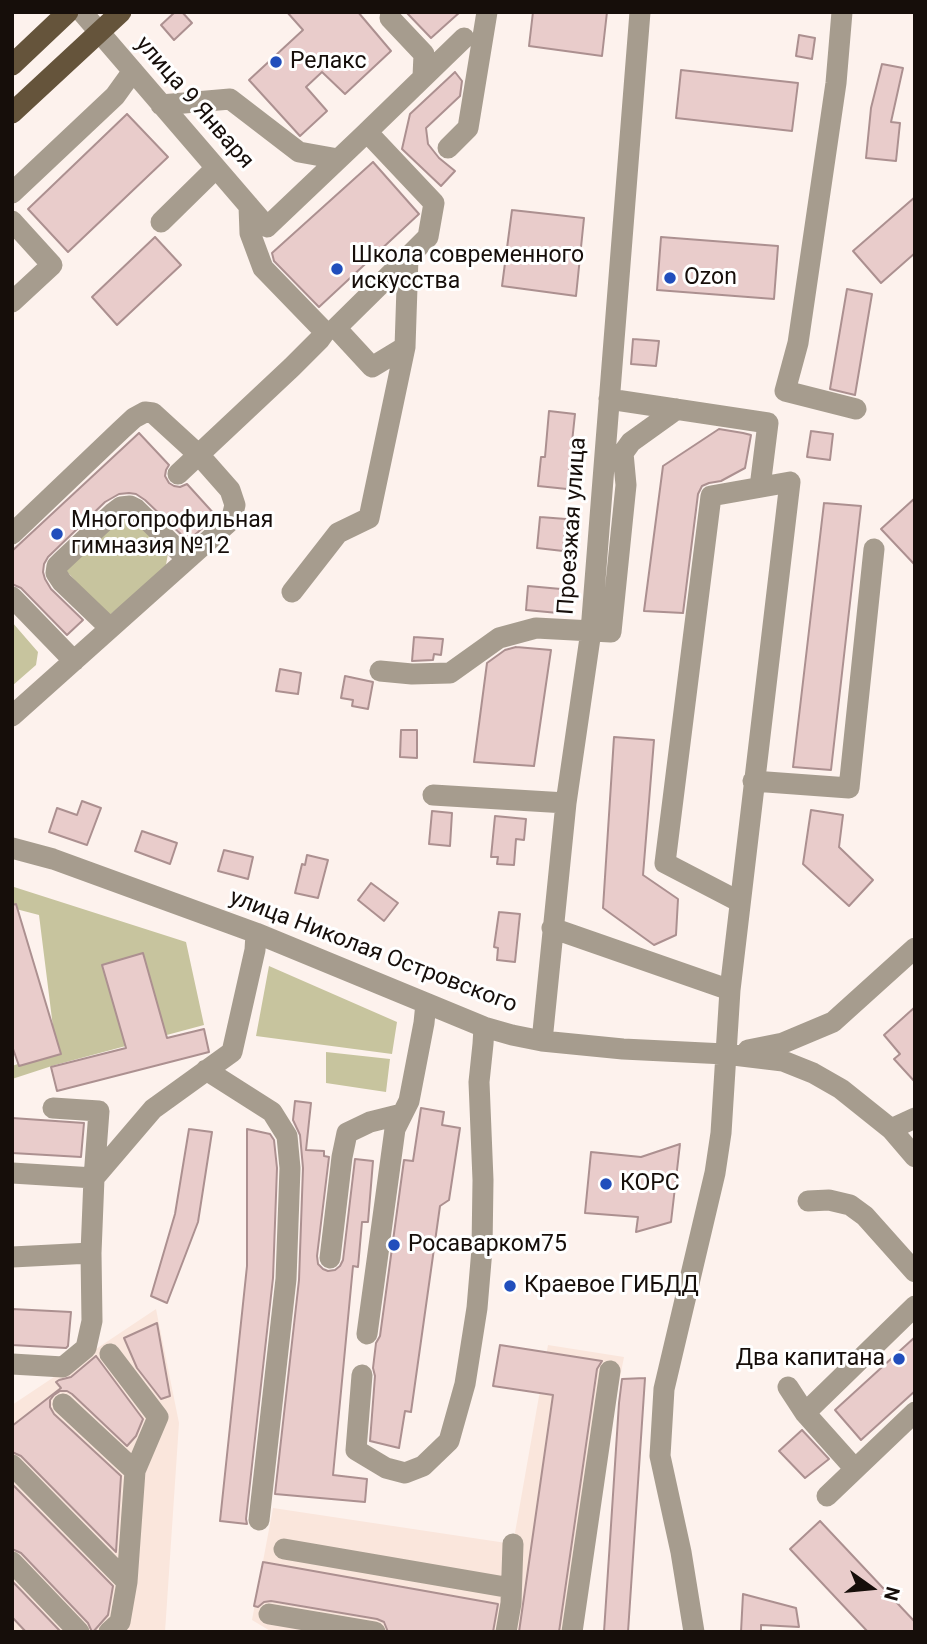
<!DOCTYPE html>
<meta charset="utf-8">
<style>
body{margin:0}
#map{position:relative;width:927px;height:1644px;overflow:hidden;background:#fdf2ed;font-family:Roboto,sans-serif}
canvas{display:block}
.frame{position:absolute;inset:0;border:14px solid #160e0a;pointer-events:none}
.north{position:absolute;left:836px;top:1553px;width:70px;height:70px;-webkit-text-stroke:5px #fff;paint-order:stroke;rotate:105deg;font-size:19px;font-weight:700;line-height:28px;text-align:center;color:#160e0a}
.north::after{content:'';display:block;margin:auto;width:24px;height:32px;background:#160e0a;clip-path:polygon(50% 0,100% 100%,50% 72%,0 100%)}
</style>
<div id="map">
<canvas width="927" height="1644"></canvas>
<div class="frame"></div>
<div class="north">N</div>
</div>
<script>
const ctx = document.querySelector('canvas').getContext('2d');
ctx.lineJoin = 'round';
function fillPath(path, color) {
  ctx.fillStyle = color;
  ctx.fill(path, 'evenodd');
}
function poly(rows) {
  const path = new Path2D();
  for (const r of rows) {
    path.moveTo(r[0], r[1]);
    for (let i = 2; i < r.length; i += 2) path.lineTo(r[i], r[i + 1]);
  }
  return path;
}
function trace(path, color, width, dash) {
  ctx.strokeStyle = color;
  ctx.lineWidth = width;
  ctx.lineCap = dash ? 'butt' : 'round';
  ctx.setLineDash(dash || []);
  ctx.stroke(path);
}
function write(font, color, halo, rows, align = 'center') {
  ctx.font = font + ' Roboto,sans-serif';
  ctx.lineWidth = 6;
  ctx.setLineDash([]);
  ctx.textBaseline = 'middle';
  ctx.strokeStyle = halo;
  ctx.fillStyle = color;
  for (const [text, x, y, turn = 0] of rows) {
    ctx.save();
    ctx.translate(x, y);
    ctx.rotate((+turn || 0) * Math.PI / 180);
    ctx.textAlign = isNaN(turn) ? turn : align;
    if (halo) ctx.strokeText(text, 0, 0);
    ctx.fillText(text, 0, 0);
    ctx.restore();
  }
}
fillPath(poly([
 [156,1309,179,1423,165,1632,12,1632,12,1405],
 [548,1345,624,1357,570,1632,272,1632,252,1620,273,1508,513,1544]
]), '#fae6dc');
fillPath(poly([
 [126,512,168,553,166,565,158,576,107,617,63,567],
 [12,622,38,652,36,665,12,686],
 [14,887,186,942,204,1025,55,1065,12,1079,12,1066,56,1051,39,915,16,909,12,898],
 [269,966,397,1022,392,1054,256,1036],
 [326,1052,390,1059,386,1092,326,1083]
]), '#c7c49e');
const building = poly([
 [175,12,182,12,192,23,174,40,161,25,175,12],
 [287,12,358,12,391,51,345,94,322,72,306,87,327,111,300,136,249,80,303,30,287,12],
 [406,12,460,12,431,38,406,12],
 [533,12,607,12,602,56,529,46,533,12],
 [799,35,815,38,812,59,796,56,799,35],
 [882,64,903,68,891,122,900,123,896,161,866,158,871,108,882,64],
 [681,70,798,83,792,131,676,118,681,70],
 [455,72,462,81,460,96,426,128,428,144,439,158,455,171,441,186,402,149,410,114,455,72],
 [127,114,168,157,68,252,28,209,127,114],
 [373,162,419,214,319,307,274,261,272,253,373,162],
 [915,197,915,253,881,283,853,251,915,197],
 [512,210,584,218,576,296,502,286,512,210],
 [155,237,181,265,117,325,92,297,155,237],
 [661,237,778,246,774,299,657,290,661,237],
 [847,289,872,294,855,395,830,389,847,289],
 [633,339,659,341,656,366,631,364,633,339],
 [549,411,575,414,567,489,538,486,541,457,545,457,549,411],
 [719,429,743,433,751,435,745,468,721,481,709,483,702,486,698,494,683,613,644,611,663,466,719,429],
 [811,431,833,434,830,460,807,457,811,431],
 [139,433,169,465,166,470,165,476,169,483,174,486,180,487,187,484,216,516,188,541,145,500,136,494,129,493,119,494,105,502,48,557,44,564,43,572,45,579,51,589,83,620,67,635,21,588,12,584,12,551,139,433],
 [915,498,915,565,881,529,915,498],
 [824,503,861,506,831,770,793,767,824,503],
 [540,517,566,519,563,551,537,548,540,517],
 [528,586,561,589,558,613,526,610,528,586],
 [414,637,443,639,441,655,434,654,433,660,412,661,414,637],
 [516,647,551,650,534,766,474,762,487,663,505,650,516,647],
 [280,669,301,673,298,694,276,691,280,669],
 [345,676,373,682,368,709,352,706,353,700,341,698,345,676],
 [401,730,417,730,417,758,400,757,401,730],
 [614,737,654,740,643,875,678,899,676,935,654,945,603,908,614,737],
 [82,801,101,808,87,845,49,832,57,808,77,815,82,801],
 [811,810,843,815,839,847,873,880,849,906,803,864,811,810],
 [432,811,452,813,450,846,429,844,432,811],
 [495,816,526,819,524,840,516,839,514,865,497,864,498,857,491,857,495,816],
 [142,831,177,843,170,864,135,851,142,831],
 [224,850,253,857,248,879,218,871,224,850],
 [307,855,328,860,318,898,295,893,302,864,305,865,307,855],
 [371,883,398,903,384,921,358,900,371,883],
 [16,904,61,1054,19,1066,12,1046,12,905,16,904],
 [499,912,520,914,515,962,497,960,498,948,494,947,499,912],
 [143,953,167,1038,204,1029,209,1052,57,1091,51,1067,126,1048,102,965,143,953],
 [915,1007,915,1082,894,1059,900,1054,884,1035,915,1007],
 [295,1101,311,1103,306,1150,324,1151,324,1156,329,1157,317,1256,318,1264,323,1269,328,1271,335,1270,340,1266,343,1260,355,1159,373,1161,368,1222,362,1222,358,1267,353,1266,333,1475,367,1479,365,1502,275,1494,299,1280,303,1168,300,1135,293,1120,295,1101],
 [421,1108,444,1112,442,1125,460,1128,449,1200,440,1206,411,1412,405,1411,399,1448,370,1441,375,1376,373,1368,376,1343,380,1336,404,1160,413,1161,421,1108],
 [12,1118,84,1123,81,1157,12,1153,12,1118],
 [189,1129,212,1132,198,1222,167,1303,151,1296,175,1214,189,1129],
 [247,1129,270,1134,274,1140,277,1168,273,1278,246,1519,247,1524,220,1521,247,1266,247,1129],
 [680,1144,671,1222,636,1232,638,1217,585,1213,591,1152,641,1157,680,1144],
 [12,1309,71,1312,68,1346,66,1348,12,1345,12,1309],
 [157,1323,170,1396,161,1399,137,1368,124,1338,157,1323],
 [915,1337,915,1391,861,1440,835,1410,915,1337],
 [500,1345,602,1361,597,1369,559,1632,519,1632,553,1395,493,1386,500,1345],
 [96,1356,143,1419,136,1436,127,1446,72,1394,67,1391,60,1391,54,1395,50,1400,50,1407,54,1414,121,1476,116,1552,21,1456,12,1452,12,1426,61,1388,56,1382,59,1380,71,1377,96,1356],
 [645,1378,628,1632,604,1632,619,1403,622,1379,645,1378],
 [802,1430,829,1459,805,1478,779,1451,802,1430],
 [12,1484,113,1586,108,1615,93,1632,92,1632,88,1623,21,1553,12,1549,12,1484],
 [820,1521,915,1622,915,1632,868,1632,790,1549,820,1521],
 [263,1562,498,1604,493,1632,388,1632,384,1622,377,1619,271,1601,264,1602,258,1607,254,1606,263,1562],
 [12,1581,61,1632,26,1632,12,1617,12,1581],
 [743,1594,796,1608,799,1627,761,1625,761,1632,741,1632,743,1594]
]);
fillPath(building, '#e9cccb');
trace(building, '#ac9090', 2);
trace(poly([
 [82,12,267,227,367,132,434,203,428,237,408,257,336,328,372,367,405,347,408,257],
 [842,12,836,83,798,343,785,391,856,409],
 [390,18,424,54,423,77],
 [161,105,230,99,299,152,338,159],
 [367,132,464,38],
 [448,148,468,128,487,12],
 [12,193,115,96,133,71],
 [12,221,52,265,12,302],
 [161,222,216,168],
 [609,399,768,423,760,487],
 [178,474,292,367,320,339,325,332,263,268,250,233,249,206],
 [12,534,121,430,134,418,145,412,153,413,200,456,230,490,235,505,232,517,228,523,12,716],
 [292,592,338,533,369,518,405,347],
 [12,597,74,661],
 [110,628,62,582,56,573,57,566,61,562,113,513,121,507,130,506,136,509,187,559],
 [380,671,412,674,450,673,499,638,536,628,611,632,626,485,623,453,631,442,677,409],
 [753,781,849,788,874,549],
 [433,795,566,803],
 [12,848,53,859,256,933,484,1027,512,1035,542,1041,623,1049,725,1054,783,1061,813,1073,841,1089,891,1129,915,1157],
 [552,928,730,990],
 [542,1041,566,803,591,631,640,12],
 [748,1050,783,1043,833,1022,915,948],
 [206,1070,272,1112,287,1136,290,1168,286,1279,259,1520],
 [891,1129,915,1118],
 [12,1173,94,1178,99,1111,53,1108],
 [808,1201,829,1200,850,1205,865,1216,915,1272],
 [12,1257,91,1253],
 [330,1258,342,1157,347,1133,370,1122,402,1114],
 [367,1334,395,1129,409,1101,424,1023,426,1003],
 [110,1354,158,1417,135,1471],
 [12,1364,63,1367,86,1348,92,1321,91,1253,94,1178,153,1109,232,1052,255,950,256,933],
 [362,1375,356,1450,386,1468,405,1473,423,1466,449,1441,465,1384,477,1308,482,1249,483,1180,479,1082,483,1044,484,1027],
 [788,1387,805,1413,855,1469],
 [63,1404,135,1471,127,1582,120,1622,109,1632],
 [805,1413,915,1306],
 [12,1465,127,1582],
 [827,1496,915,1412],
 [284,1549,511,1588],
 [12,1562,79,1632],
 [269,1614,375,1632],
 [506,1632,511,1603,513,1544],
 [572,1632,610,1371],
 [694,1632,681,1552,660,1456,664,1389,715,1173,721,1133,730,990,790,482,711,496,665,863,740,902]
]), '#a69c8e', 21);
trace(poly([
 [12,65,68,12],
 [12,113,121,12]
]), '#65543b', 21);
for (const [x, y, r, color] of [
 [276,62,7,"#214ebc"],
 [337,269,7,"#214ebc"],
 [670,278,7,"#214ebc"],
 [57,534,7,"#214ebc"],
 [606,1184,7,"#214ebc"],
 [394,1245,7,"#214ebc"],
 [510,1286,7,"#214ebc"],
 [899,1359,7,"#214ebc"]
]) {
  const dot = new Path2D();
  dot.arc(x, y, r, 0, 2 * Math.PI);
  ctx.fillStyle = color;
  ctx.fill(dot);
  trace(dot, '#fff', 2.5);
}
write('23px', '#160e0a', '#fff', [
 ["Релакс",290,62],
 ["Школа современного",351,256],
 ["искусства",351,282],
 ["Ozon",684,278],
 ["Многопрофильная",71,521],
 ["гимназия №12",71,547],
 ["КОРС",620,1184],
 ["Росаварком75",408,1245],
 ["Краевое ГИБДД",524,1286],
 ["Два капитана",885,1359,"right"]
], 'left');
write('23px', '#160e0a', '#fff', [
 ["улица 9 Января",194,103,49],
 ["Проезжая улица",573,526,-86],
 ["улица Николая Островского",373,952,21]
]);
</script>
